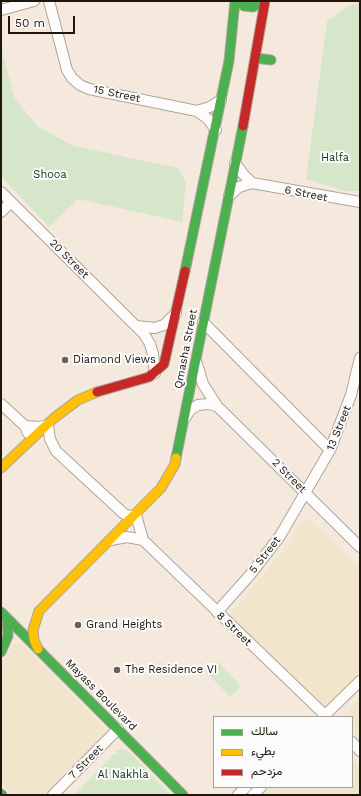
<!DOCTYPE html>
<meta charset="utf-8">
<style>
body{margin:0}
#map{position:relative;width:361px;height:796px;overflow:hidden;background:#f5e9dd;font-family:"Work Sans",Vazirmatn,sans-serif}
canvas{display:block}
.frame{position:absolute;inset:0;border:2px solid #1f160c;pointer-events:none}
.legend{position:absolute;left:213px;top:716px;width:140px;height:72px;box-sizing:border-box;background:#fbfbfb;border:1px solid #a39f9b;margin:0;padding:5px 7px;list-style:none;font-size:12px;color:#1f160c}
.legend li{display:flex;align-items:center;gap:8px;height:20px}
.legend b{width:20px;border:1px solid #a39f9b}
.scale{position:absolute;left:8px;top:16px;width:67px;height:18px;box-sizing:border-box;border:2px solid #1f160c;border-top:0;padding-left:5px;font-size:12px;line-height:14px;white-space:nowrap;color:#1f160c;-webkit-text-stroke:3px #fbfbfb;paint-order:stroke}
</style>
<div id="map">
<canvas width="361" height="796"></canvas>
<div class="frame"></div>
<ul class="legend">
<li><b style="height:5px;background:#4caf50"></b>سالك</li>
<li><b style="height:5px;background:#ffc107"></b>بطيء</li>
<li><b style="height:5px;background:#c62828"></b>مزدحم</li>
</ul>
<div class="scale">50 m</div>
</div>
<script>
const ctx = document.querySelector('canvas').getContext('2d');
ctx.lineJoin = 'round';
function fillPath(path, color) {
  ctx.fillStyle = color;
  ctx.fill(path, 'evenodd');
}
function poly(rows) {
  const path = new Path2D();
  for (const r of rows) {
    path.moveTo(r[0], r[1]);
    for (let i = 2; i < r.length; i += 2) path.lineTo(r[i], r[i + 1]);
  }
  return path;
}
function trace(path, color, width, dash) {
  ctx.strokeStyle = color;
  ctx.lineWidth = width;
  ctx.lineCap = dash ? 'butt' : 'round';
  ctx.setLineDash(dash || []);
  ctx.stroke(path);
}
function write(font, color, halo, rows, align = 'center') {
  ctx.font = font + ' "Work Sans",sans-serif';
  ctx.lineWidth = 4;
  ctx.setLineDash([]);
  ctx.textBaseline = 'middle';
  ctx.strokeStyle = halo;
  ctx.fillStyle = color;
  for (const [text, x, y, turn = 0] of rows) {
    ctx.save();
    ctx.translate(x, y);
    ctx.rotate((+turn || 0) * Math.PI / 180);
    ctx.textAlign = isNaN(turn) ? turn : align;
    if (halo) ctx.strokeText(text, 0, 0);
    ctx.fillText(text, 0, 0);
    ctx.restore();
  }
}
fillPath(poly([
 [360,4,360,191,346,191,306,179,327,21,349,5],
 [1,46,14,97,38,127,74,146,178,168,186,182,182,222,78,199,49,227,1,176],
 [217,661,241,686,230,697,206,672],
 [123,749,129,752,171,795,74,795,111,758,111,755,116,755,116,750]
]), '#d5e6cb');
fillPath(poly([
 [308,520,313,523,360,568,360,676,325,706,319,707,307,702,233,635,229,629,228,622,230,615,288,544,297,526,301,522],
 [21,643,103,726,107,733,56,795,13,795,1,783,1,665,12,646],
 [360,696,360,740,352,732,352,717,343,717],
 [352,758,360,766,360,795,261,795,269,787,352,787]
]), '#f1e6cc');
const street = poly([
 [49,1,67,70,72,78,80,85,89,89,197,111,208,119,216,130],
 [1,10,34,1],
 [197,111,210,107,221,100],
 [235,163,243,174,252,183],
 [1,192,144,334,150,344,153,354,155,373],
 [229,196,239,187,252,183,360,202],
 [1,212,11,202],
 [203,322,330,450],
 [136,326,155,328,164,325,176,313],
 [197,364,203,384,217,406,360,547],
 [1,404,25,426,28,433],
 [185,418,190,410,198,405,208,404,217,406],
 [25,426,39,427,48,425,50,439,56,451,123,513,128,516,136,515,143,540,327,717],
 [111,540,127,537,143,540],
 [217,612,250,575,280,536,330,450,351,395,360,358],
 [323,717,360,681],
 [352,742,360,751],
 [53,795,118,729],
 [238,795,246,787],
 [253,795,261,787]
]);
const fast = poly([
 [239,1,244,6,253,7,264,1],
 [256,58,271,60],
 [185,271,229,61,235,1],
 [176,458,243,126],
 [1,612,183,795],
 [1,652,8,636,7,619],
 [1,794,2,795]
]);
const slow = poly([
 [1,468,54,418,78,400,97,392],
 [38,649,34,640,33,630,39,611,161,488,175,464,176,458]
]);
const jam = poly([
 [243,126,265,1],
 [97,392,149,377,164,364,185,271]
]);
trace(street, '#aea59a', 12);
trace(fast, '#aea59a', 11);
trace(slow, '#aea59a', 11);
trace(jam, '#aea59a', 11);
trace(street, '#fefcfa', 10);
trace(fast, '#4caf50', 9);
trace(slow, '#ffc107', 9);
trace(jam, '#c62828', 9);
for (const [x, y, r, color] of [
 [65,360,4,"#6a6055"],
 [78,625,4,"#6a6055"],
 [117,670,4,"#6a6055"]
]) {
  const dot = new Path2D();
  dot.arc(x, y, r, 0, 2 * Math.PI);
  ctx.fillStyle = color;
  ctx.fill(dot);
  trace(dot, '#fbfbfb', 1.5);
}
write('11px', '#1f160c', '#fbfbfb', [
 ["15 Street",117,94,12],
 ["6 Street",306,194,11],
 ["20 Street",69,259,45],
 ["Qmasha Street",186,349,-79],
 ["13 Street",339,428,-68],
 ["2 Street",289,476,45],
 ["5 Street",265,555,-52],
 ["8 Street",234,629,44],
 ["Mayass Boulevard",101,695,45],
 ["7 Street",86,762,-45]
]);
write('11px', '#0e3615', '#fbfbfb', [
 ["Halfa",335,158],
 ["Shooa",50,175],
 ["Al Nakhla",123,775]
]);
write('11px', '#1f160c', '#fbfbfb', [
 ["Diamond Views",73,360],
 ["Grand Heights",86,625],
 ["The Residence VI",125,670]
], 'left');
</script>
